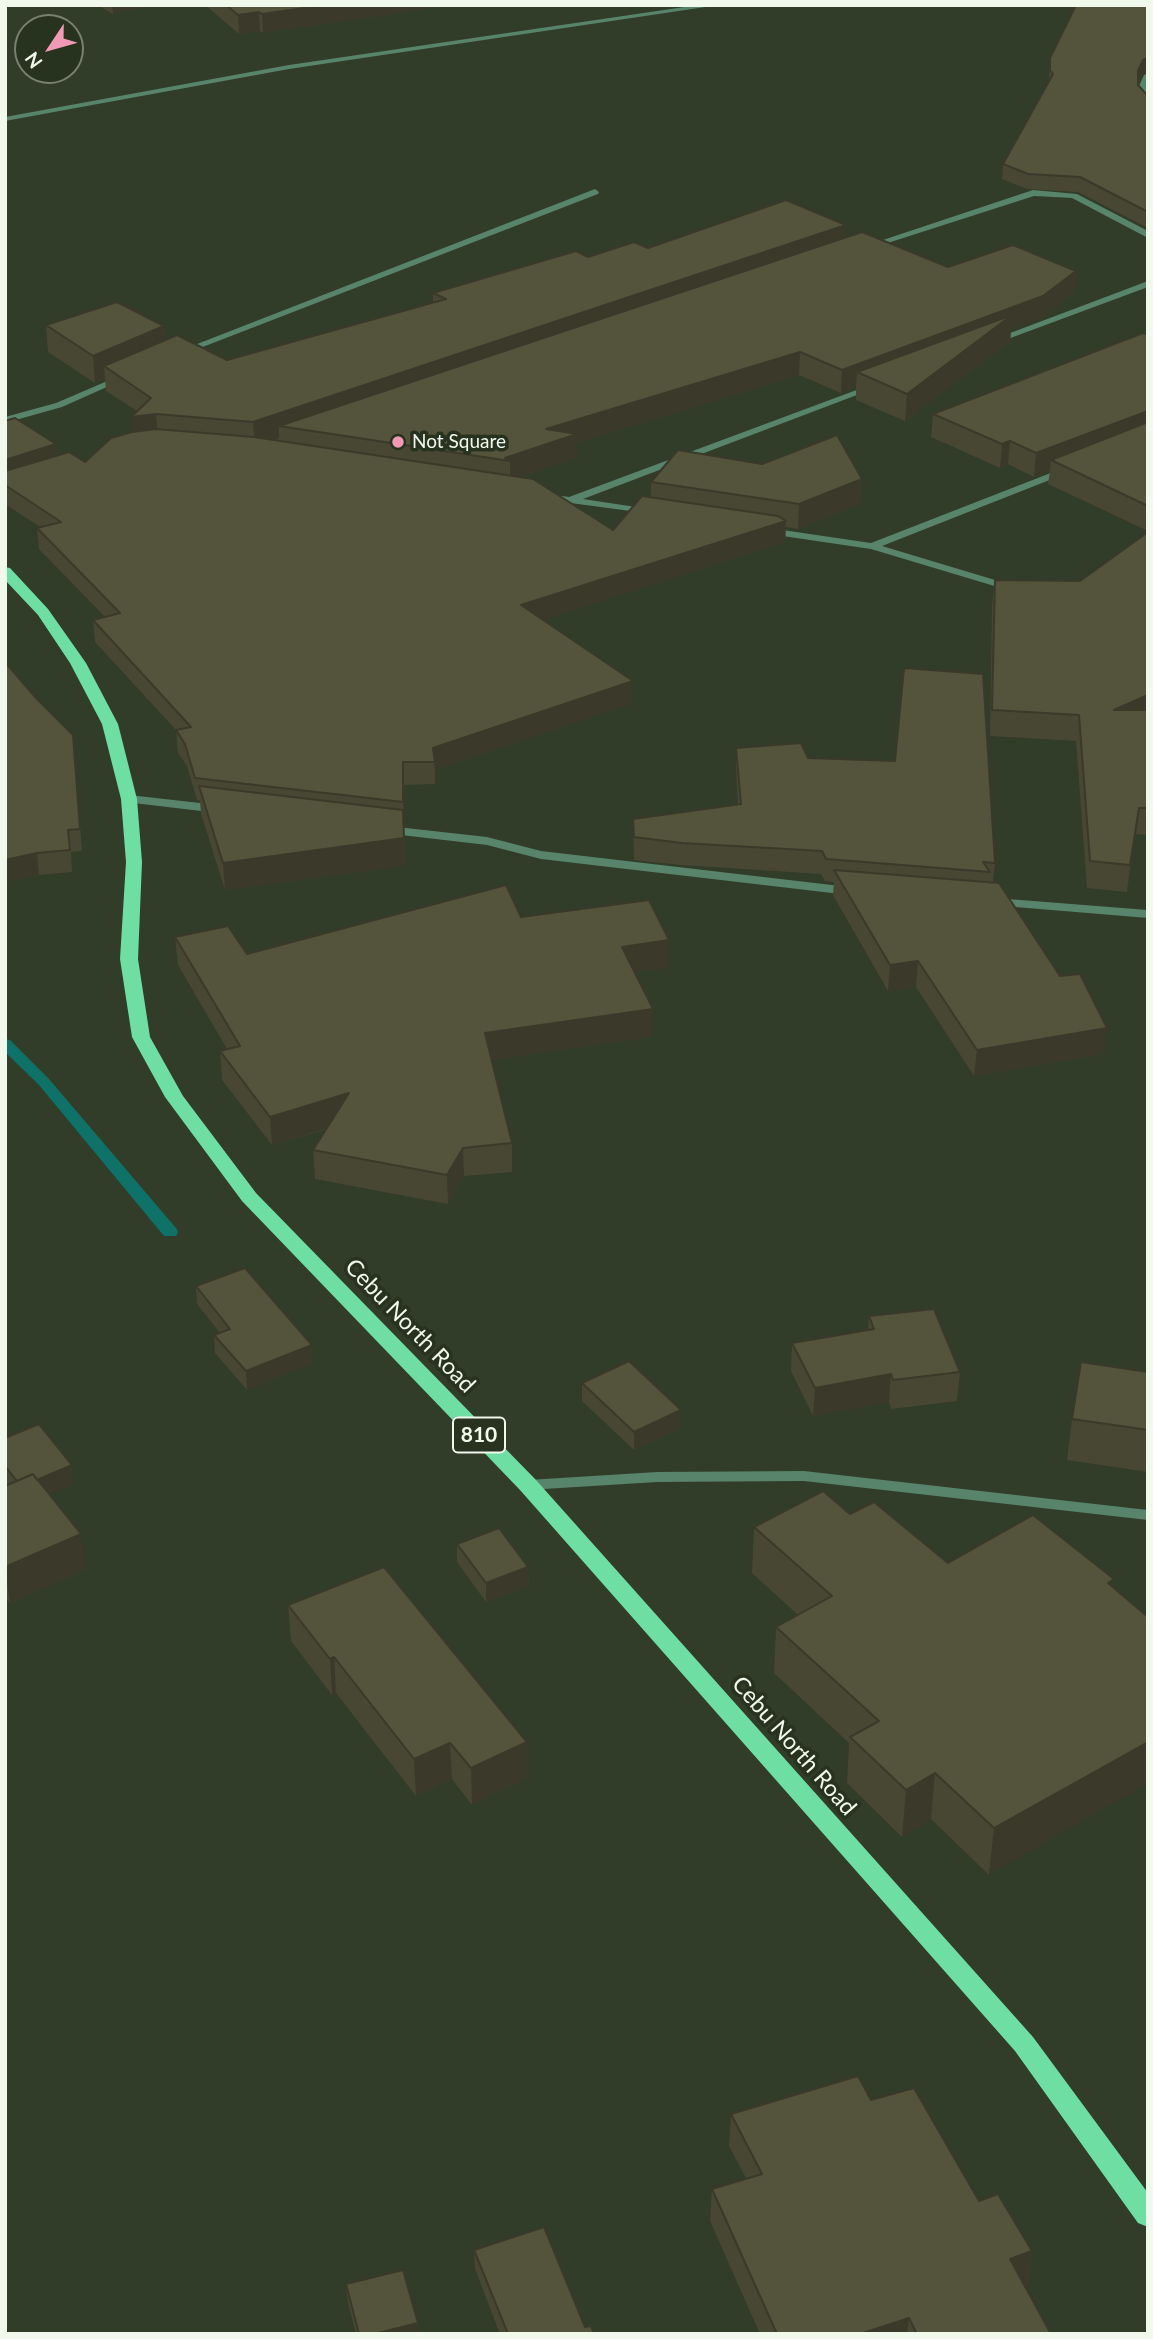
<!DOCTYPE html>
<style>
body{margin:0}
#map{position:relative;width:1153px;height:2339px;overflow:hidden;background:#313c29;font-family:Lato,sans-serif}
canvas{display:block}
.frame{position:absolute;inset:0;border:7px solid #f1f8ec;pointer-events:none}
.north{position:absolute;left:14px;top:14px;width:70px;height:70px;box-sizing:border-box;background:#27321f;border:2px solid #788171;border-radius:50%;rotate:234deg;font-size:19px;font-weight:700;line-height:28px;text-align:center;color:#f1f8ec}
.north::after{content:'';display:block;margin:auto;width:24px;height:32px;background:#f09ab6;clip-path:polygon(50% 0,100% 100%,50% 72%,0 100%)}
</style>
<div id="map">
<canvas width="1153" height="2339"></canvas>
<div class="frame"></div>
<div class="north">N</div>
</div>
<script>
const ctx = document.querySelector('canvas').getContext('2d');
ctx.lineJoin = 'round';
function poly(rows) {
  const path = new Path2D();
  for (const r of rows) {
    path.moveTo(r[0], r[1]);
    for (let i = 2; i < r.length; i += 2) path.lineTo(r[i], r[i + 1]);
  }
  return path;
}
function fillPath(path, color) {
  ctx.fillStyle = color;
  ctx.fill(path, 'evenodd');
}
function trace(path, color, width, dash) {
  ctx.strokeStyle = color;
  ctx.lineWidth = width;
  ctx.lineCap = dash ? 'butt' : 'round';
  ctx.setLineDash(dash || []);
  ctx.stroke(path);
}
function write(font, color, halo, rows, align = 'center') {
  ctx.font = font + ' Lato,sans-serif';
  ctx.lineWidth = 7;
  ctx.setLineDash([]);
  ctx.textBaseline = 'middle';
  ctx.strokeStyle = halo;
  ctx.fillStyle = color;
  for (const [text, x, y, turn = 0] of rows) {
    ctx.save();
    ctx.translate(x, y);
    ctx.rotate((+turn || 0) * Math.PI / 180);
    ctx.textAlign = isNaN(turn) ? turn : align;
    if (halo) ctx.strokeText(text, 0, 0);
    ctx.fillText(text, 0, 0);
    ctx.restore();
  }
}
fillPath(poly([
 [5,1039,10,1040,49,1079,176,1228,178,1232,176,1236,164,1236,39,1085,5,1052,5,1039]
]), '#0e7268');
fillPath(poly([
 [1148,73,1147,86,1148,109,1139,99,1139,86,1144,75,1148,73],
 [595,189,599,192,598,194,182,355,174,353,595,189],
 [1033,190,1077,194,1148,231,1148,238,1072,198,1034,196,869,249,862,247,1033,190],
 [1148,281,1148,287,997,343,989,341,1148,281],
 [119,376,127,378,62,407,5,423,5,417,56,403,119,376],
 [870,385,878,387,583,499,649,509,654,512,653,514,548,500,543,497,548,494,569,497,870,385],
 [1066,467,1071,470,1070,472,882,546,1015,586,1016,588,1011,591,871,549,769,534,764,531,769,528,871,543,1066,467],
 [129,795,218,805,224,809,218,813,125,802,125,796,129,795],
 [388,826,487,837,541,851,849,887,855,891,849,895,541,859,487,845,384,833,382,830,384,827,388,826],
 [995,898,1148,910,1148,918,991,905,989,902,991,899,995,898]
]), '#57846a');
fillPath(poly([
 [698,5,719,5,289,69,5,121,5,117,289,65,698,5],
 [804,1471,1148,1510,1148,1520,804,1481,657,1482,528,1490,522,1489,520,1485,522,1481,528,1480,657,1472,804,1471]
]), '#57846a');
fillPath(poly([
 [5,567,10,568,48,609,86,663,118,724,137,799,142,862,138,959,150,1037,183,1096,256,1193,536,1480,1033,2037,1148,2193,1148,2227,1138,2223,1015,2051,520,1490,242,1201,165,1097,132,1037,120,959,126,862,121,799,102,724,70,663,38,615,5,580,5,567]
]), '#6fdea2');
fillPath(poly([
 [97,5,151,5,113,14],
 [205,5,451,5,263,33,260,31,239,34],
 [1148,5,1148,71,1142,74,1138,85,1148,96,1148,228,1078,192,1027,189,1002,179,1003,164,1049,82,1050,58],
 [846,238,948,267,1076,271,1074,293,1041,318,1011,329,1010,342,905,421,856,400,856,387,841,393,799,375,577,443,577,458,519,477,613,530,651,497,651,482,862,479,860,504,798,529,786,527,785,542,543,620,633,703,435,770,435,784,403,785,405,866,225,890,201,814,200,801,197,800,187,766,178,753,176,730,95,642,93,620,105,617,39,549,37,528,40,527,5,504,5,421,57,455,85,462,132,432,137,411,106,391,105,379,95,383,48,352,46,325,164,326,165,340,227,360,433,303,433,293,588,257,648,248],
 [1148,335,1148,531,1048,484,1050,471,1034,477,1008,464,1000,468,931,437,933,414],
 [1148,532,1148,835,1136,834,1127,892,1087,888,1076,741,990,736,992,605,995,580,1080,581],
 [36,698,73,735,82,851,71,852,72,872,39,875,5,882],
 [736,748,808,758,995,863,993,882,1104,1054,974,1076,916,987,888,991,833,895,834,882,825,881,821,874,681,865,634,860,633,819,738,805,736,770],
 [521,917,668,968,635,972,652,1037,492,1060,512,1143,512,1172,464,1176,448,1204,315,1179,313,1150,327,1129,272,1145,222,1080,220,1051,227,1049,178,965,175,937,247,954],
 [196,1286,313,1363,247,1390,215,1353,214,1335,220,1333,197,1304],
 [869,1316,960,1372,957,1401,891,1409,889,1402,813,1416,791,1371,792,1343,868,1330],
 [1148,1372,1148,1472,1067,1460,1072,1419],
 [582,1383,681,1428,634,1450,582,1401],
 [5,1438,74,1484,49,1494,86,1570,10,1603,5,1596,5,1486,8,1485,5,1481],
 [850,1514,948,1563,1033,1515,989,1875,931,1819,902,1837,847,1783,849,1743,774,1673,776,1627,798,1615,752,1573,754,1527],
 [457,1544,528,1567,529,1586,486,1602,457,1562],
 [288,1605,527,1742,527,1779,472,1805,452,1779,416,1796,336,1693,332,1695,291,1641],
 [871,2100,1032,2251,1028,2283,1024,2285,1051,2334,760,2334,710,2221,712,2189,746,2178,729,2146,731,2114],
 [474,2250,585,2327,594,2334,500,2334,475,2269],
 [346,2284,418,2334,356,2334,348,2303]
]), '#484734');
fillPath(poly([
 [112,5,151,5,113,14],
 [325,5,451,5,263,33,262,14],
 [259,12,260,31,239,34,238,15],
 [1148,57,1148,71,1142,74,1137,85,1138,71,1143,60],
 [846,225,845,247,279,426,279,438,255,446,253,422],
 [1076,271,1074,293,1041,318,1011,329,1010,342,905,421,907,394,857,372,856,387,841,393,842,370],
 [164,326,166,353,104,366,105,379,95,383,93,356],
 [800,352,799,375,577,443,577,458,510,480,510,461,505,458,546,429],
 [1148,411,1148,433,1051,460,1050,471,1034,477,1036,453],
 [156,414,158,438,133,441,131,417],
 [1010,441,1008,464,1000,468,1002,444],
 [56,444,58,464,5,481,5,460],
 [862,479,860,504,798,529,799,504],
 [786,521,785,542,522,627,521,605],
 [633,681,633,703,435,770,433,748],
 [1148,695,1148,719,1114,710],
 [1139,808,1136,834,1127,892,1130,865],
 [403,810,405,866,225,890,223,863],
 [37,853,39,875,5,882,5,860],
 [669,940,668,968,622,974,622,947],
 [918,961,916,987,888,991,890,965],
 [653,1009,652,1037,485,1061,485,1033],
 [1107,1028,1104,1054,974,1076,977,1050],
 [349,1093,351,1121,272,1145,270,1117],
 [463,1148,464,1176,448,1204,447,1175],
 [312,1345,313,1363,247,1390,246,1371],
 [891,1374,889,1402,813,1416,815,1388],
 [681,1410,681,1428,634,1450,634,1432],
 [72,1465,74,1484,24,1505,21,1486],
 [81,1534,86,1570,10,1603,5,1567],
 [528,1567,529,1586,486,1602,486,1583],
 [334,1657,336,1693,332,1695,330,1659],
 [527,1742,527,1779,472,1805,471,1768],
 [1148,1742,1148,1784,989,1875,994,1828],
 [450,1743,452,1779,416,1796,414,1759],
 [935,1773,931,1819,902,1837,906,1790],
 [1032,2251,1028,2283,1006,2291,1010,2259],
 [909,2318,907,2334,860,2334],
 [418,2323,418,2334,374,2334]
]), '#3b3a2a');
const building = poly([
 [226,5,325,5,262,14,259,12,238,15,226,5],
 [1076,5,1148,5,1148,57,1143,60,1138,71,1138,85,1148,96,1148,212,1080,177,1028,174,1003,164,1053,74,1050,70,1050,58,1076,5],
 [786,200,846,225,253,422,156,414,131,417,151,398,104,366,177,335,227,360,446,299,433,293,576,251,588,257,634,242,648,248,786,200],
 [862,232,948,267,1013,245,1076,271,1043,296,842,370,800,352,546,429,577,434,505,458,510,461,279,426,862,232],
 [117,302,164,326,93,356,46,325,117,302],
 [1012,315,907,394,857,372,1012,315],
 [1143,333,1148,335,1148,411,1036,453,1010,441,1002,444,933,414,1143,333],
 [15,418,56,444,5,460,5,421,15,418],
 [1148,422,1148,506,1051,460,1148,422],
 [156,429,254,437,533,479,613,530,642,496,778,516,786,521,521,605,633,681,433,748,435,762,403,762,403,802,195,778,185,744,176,730,191,727,93,620,120,613,37,528,61,522,5,485,5,471,69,452,85,462,111,438,132,432,156,429],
 [837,435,862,479,799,504,651,482,678,450,762,464,837,435],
 [1148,532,1148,695,1114,710,1148,710,1148,808,1139,808,1130,865,1090,861,1079,715,992,710,995,580,1080,581,1148,532],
 [5,662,36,698,73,735,80,829,68,830,70,850,37,853,5,860,5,662],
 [904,668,983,674,995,863,983,862,990,872,826,859,822,851,682,843,634,837,633,819,741,804,736,748,801,743,808,758,895,761,904,668],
 [199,786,403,810,404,838,223,863,199,786],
 [834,870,999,883,1060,976,1080,974,1107,1028,977,1050,918,961,890,965,834,870],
 [506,885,521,917,649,900,669,940,622,947,653,1009,485,1033,512,1143,463,1148,447,1175,313,1150,349,1093,270,1117,220,1051,240,1046,175,937,228,926,247,954,506,885],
 [245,1268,312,1345,246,1371,214,1335,230,1329,196,1286,245,1268],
 [934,1309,960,1372,893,1380,891,1374,815,1388,792,1343,874,1329,869,1316,934,1309],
 [629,1361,681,1410,634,1432,582,1383,629,1361],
 [1081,1362,1148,1372,1148,1430,1072,1419,1081,1362],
 [39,1424,72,1465,37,1480,33,1474,17,1481,5,1466,5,1438,39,1424],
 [33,1474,81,1534,5,1567,5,1486,33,1474],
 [823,1491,850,1514,874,1502,948,1563,1033,1515,1114,1579,1108,1583,1148,1617,1148,1742,994,1828,935,1773,906,1790,850,1737,879,1721,776,1627,832,1596,754,1527,823,1491],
 [499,1528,528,1567,486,1583,457,1544,499,1528],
 [384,1567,527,1742,471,1768,450,1743,414,1759,334,1657,330,1659,288,1605,384,1567],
 [858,2076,871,2100,914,2088,979,2201,998,2194,1032,2251,1010,2259,1051,2334,917,2334,909,2318,860,2334,777,2334,712,2189,762,2174,731,2114,858,2076],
 [544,2227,585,2327,591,2326,594,2334,508,2334,474,2250,544,2227],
 [403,2270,418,2323,374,2334,359,2334,346,2284,403,2270]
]);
fillPath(building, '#54533c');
trace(building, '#3b3a2a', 2);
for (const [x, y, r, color] of [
 [398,442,7,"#f09ab6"]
]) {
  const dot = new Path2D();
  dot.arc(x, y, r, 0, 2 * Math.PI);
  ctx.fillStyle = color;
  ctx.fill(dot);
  trace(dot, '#27321f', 2.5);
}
write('19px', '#f1f8ec', '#27321f', [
 ["Not Square",412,442]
], 'left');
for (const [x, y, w] of [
 [479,1435,52]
]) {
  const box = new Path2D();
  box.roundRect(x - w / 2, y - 17.5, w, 35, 5);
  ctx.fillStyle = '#27321f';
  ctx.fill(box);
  trace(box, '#f1f8ec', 2);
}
write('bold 21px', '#f1f8ec', null, [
 ["810",479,1435]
]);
write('23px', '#f1f8ec', '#27321f', [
 ["Cebu North Road",410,1326,46],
 ["Cebu North Road",794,1746,49]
]);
</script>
